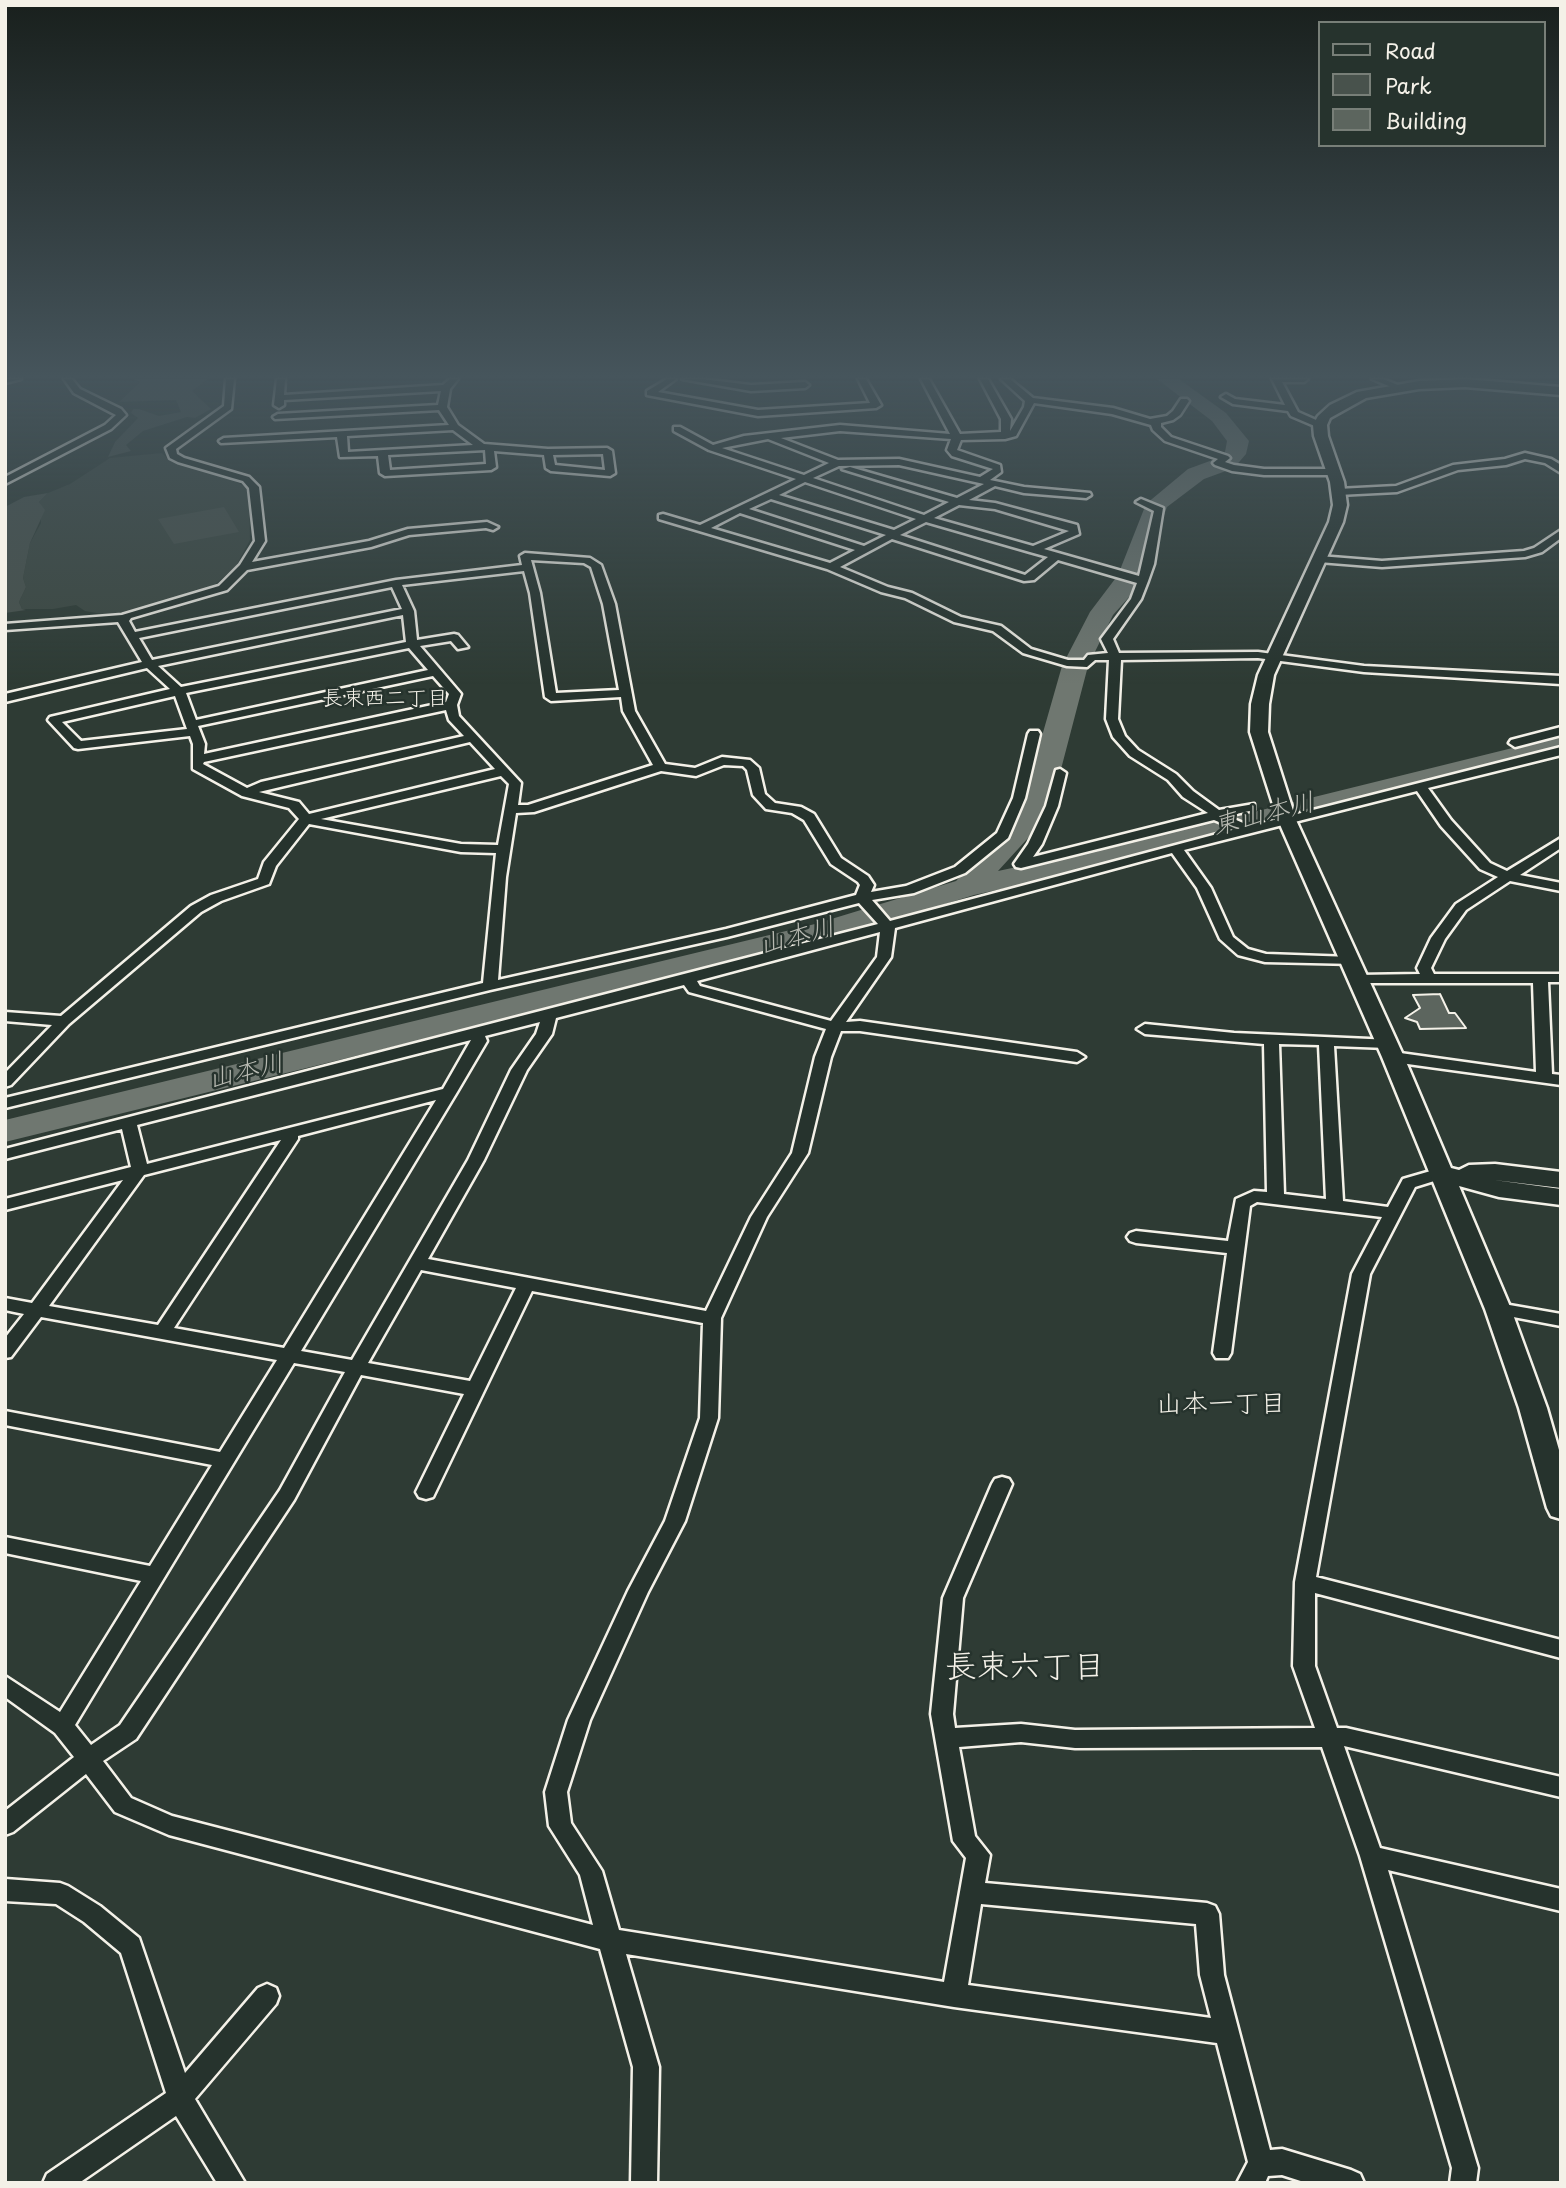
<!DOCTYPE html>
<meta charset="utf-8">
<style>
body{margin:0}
#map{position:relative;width:1566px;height:2188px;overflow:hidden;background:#2e3b34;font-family:"Playpen Sans",sans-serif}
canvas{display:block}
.frame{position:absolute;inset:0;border:7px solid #f4f1e8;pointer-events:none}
.legend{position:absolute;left:1318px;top:21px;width:228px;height:126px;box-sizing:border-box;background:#26332d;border:2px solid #787f78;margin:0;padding:9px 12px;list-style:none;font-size:21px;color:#f4f1e8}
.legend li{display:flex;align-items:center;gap:14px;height:35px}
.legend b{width:35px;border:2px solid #787f78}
</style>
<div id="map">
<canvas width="1566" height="2188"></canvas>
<div class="frame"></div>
<ul class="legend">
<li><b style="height:9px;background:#26332d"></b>Road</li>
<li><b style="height:19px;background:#48524c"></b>Park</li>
<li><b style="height:19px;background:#5c655e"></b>Building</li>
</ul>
</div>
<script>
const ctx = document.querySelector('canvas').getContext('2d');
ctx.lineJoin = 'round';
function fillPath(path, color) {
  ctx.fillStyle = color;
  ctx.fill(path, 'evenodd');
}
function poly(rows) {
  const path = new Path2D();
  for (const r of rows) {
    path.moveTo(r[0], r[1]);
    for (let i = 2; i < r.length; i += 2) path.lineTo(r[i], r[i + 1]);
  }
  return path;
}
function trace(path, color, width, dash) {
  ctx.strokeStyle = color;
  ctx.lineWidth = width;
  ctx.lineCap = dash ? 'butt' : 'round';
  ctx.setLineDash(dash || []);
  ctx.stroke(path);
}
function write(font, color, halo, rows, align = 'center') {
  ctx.font = font + ' "Playpen Sans","Klee One",sans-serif';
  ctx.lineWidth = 5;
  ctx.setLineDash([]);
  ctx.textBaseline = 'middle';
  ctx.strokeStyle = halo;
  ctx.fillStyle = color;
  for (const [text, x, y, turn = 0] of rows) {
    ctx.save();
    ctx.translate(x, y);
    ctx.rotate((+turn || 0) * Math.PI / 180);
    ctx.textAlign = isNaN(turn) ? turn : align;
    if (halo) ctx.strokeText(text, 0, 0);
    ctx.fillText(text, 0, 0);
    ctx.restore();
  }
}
fillPath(poly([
 [162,453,170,461,229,478,246,487,249,496,250,540,236,566,210,589,118,617,85,611,76,605,53,609,22,609,19,602,26,587,23,578,30,543,41,523,39,502,48,493,70,484,110,458]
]), '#3c4841');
fillPath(poly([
 [134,379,208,379,192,391,211,409,195,418,187,417,143,431,126,445,131,451,108,457,115,442,138,418,131,413,133,409,139,409,159,416,181,412,176,400,119,402,140,382],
 [48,493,39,502,45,510,30,543,23,578,26,587,19,602,22,609,26,610,5,613,5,507,24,497],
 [224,507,239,532,174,544,158,519]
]), '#48524c');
fillPath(poly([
 [1157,379,1179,379,1226,413,1249,441,1246,454,1234,468,1204,479,1167,507,1142,575,1130,596,1113,615,1088,666,1049,815,998,871,1120,845,1561,736,1561,752,1120,863,974,895,836,938,5,1142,5,1120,815,924,956,881,1020,813,1062,666,1090,612,1118,575,1146,504,1188,469,1218,458,1225,452,1227,441,1212,421,1157,379]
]), '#6f7770');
const building = poly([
 [1440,994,1449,1013,1455,1013,1466,1028,1420,1029,1417,1022,1405,1018,1420,1008,1413,995,1440,994]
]);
fillPath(building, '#5c655e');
trace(building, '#f4f1e8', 2);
const street = poly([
 [5,379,21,379,5,383,5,379],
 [64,379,72,379,80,389,121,409,126,415,111,429,5,484,5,477,105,425,116,415,74,393,64,379],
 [226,379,234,379,231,409,176,449,177,454,184,458,249,477,259,487,265,541,252,562,369,541,408,529,487,522,498,527,493,530,486,528,409,535,371,547,247,570,227,590,131,618,129,621,135,632,396,580,522,565,520,556,525,553,590,558,601,565,615,604,635,711,665,764,695,768,722,757,750,760,759,768,765,794,775,803,801,807,814,814,841,858,868,876,874,885,871,892,906,886,955,867,997,833,1013,798,1028,734,1030,731,1038,731,1040,734,1025,798,1008,838,965,873,914,893,872,900,890,921,1236,829,1214,820,1021,868,1016,867,1014,864,1028,844,1046,806,1056,770,1060,769,1066,773,1058,806,1042,844,1033,857,1208,813,1183,797,1168,780,1130,756,1113,737,1106,719,1109,660,1095,660,1087,667,1067,666,1023,653,993,631,954,622,905,598,881,592,827,569,659,519,659,515,663,514,700,525,796,479,709,450,674,431,674,427,680,427,713,445,744,436,840,425,950,434,921,379,929,379,960,434,1001,432,1001,419,980,379,988,379,1011,419,1010,431,1024,407,1025,401,1001,379,1010,379,1033,398,1113,408,1150,419,1167,416,1173,411,1181,399,1187,399,1189,401,1180,415,1173,420,1161,423,1161,427,1171,437,1228,456,1230,458,1225,462,1234,465,1264,469,1333,469,1338,472,1333,475,1264,475,1232,471,1215,465,1213,463,1218,459,1165,441,1153,430,1151,425,1112,414,1034,403,1016,436,1005,439,961,440,957,450,1000,465,1001,472,990,480,1024,487,1090,493,1091,495,1086,498,1024,493,995,486,969,500,995,503,1077,525,1079,534,1044,549,1139,576,1154,511,1136,502,1141,499,1163,508,1154,564,1148,581,1141,599,1113,639,1119,653,1258,652,1364,666,1561,676,1561,684,1364,672,1258,658,1121,660,1118,719,1125,736,1138,750,1176,774,1193,791,1219,810,1254,804,1254,810,1227,816,1250,826,1561,747,1561,755,1428,788,1451,820,1490,863,1507,871,1561,838,1561,848,1520,875,1561,883,1561,891,1510,881,1466,910,1445,939,1431,968,1434,974,1561,974,1561,982,1548,982,1552,1074,1561,1075,1561,1085,1393,1062,1385,1057,1393,1052,1536,1072,1533,983,1359,983,1352,979,1359,975,1420,974,1417,968,1431,938,1456,904,1498,877,1480,869,1441,826,1417,791,1184,850,1211,888,1233,937,1248,949,1266,954,1351,957,1358,961,1356,964,1265,962,1238,955,1220,939,1197,888,1172,853,895,928,891,957,846,1022,860,1021,1077,1052,1085,1057,1077,1062,860,1031,841,1031,831,1057,808,1153,767,1217,721,1318,718,1418,685,1521,648,1592,590,1720,567,1792,571,1823,602,1871,619,1930,944,1982,966,1858,953,1841,931,1714,943,1598,992,1484,995,1479,1002,1477,1009,1479,1012,1484,963,1598,953,1714,955,1728,1021,1724,1075,1730,1315,1728,1293,1666,1295,1582,1352,1274,1382,1217,1257,1202,1250,1206,1231,1353,1228,1358,1216,1358,1213,1353,1227,1253,1136,1243,1130,1241,1127,1237,1130,1233,1136,1231,1228,1241,1236,1199,1254,1191,1267,1192,1264,1044,1145,1034,1137,1029,1145,1024,1234,1033,1392,1040,1395,1043,1387,1048,1334,1046,1343,1201,1388,1207,1403,1179,1441,1168,1449,1173,1447,1177,1415,1187,1370,1274,1316,1577,1561,1640,1561,1658,1315,1593,1315,1666,1337,1728,1346,1728,1561,1777,1561,1797,1344,1746,1380,1848,1561,1889,1561,1911,1388,1870,1478,2168,1476,2183,1450,2183,1452,2168,1360,1856,1322,1747,1075,1748,1021,1742,959,1747,975,1836,990,1855,985,1883,1207,1903,1215,1906,1219,1914,1224,1975,1270,2150,1282,2149,1351,2170,1360,2174,1364,2183,1307,2183,1282,2175,1268,2176,1265,2183,1237,2183,1248,2162,1217,2043,954,2007,626,1954,659,2067,657,2183,631,2183,633,2067,600,1949,169,1835,115,1812,86,1774,13,1832,5,1835,5,1811,74,1757,55,1733,5,1697,5,1676,60,1712,141,1581,5,1553,5,1537,150,1566,212,1465,5,1425,5,1411,220,1452,277,1360,41,1317,11,1357,5,1358,5,1338,24,1314,5,1310,5,1298,32,1303,123,1180,5,1210,5,1199,131,1167,122,1129,5,1159,5,1149,878,924,859,903,727,937,490,990,5,1108,5,1098,483,983,496,853,461,852,309,824,276,866,269,884,221,901,201,912,69,1024,11,1085,5,1087,5,1073,52,1025,5,1021,5,1012,61,1016,191,906,211,895,258,879,264,862,299,819,289,808,242,796,193,769,193,744,190,736,78,749,74,748,48,720,50,717,170,689,147,668,5,702,5,694,142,662,118,622,5,630,5,624,122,615,219,586,240,565,255,541,249,488,243,481,178,462,170,458,166,448,224,406,226,379],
 [840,431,951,439,947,450,952,456,993,469,980,477,899,459,838,460,781,438,840,431],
 [768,439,829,463,804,475,722,448,768,439],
 [899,465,984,484,957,498,850,467,842,469,949,502,924,515,813,478,839,466,899,465],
 [805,482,916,519,894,530,779,495,805,482],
 [771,499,886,535,864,546,749,509,771,499],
 [959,505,995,509,1069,531,1033,546,934,518,959,505],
 [740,513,855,550,830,563,711,528,740,513],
 [926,522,1030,552,1048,557,1025,575,900,535,926,522],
 [892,539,1024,581,1034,580,1058,560,1137,583,1131,599,1101,639,1108,653,1088,655,1084,660,1068,660,1031,649,1001,626,961,617,912,593,888,587,840,567,892,539],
 [531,560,584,563,591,567,603,604,619,690,556,693,540,593,531,560],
 [524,571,530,593,545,697,551,701,621,697,623,711,653,765,528,805,518,805,521,783,459,716,457,705,461,694,420,646,451,641,458,649,468,647,458,635,454,634,417,640,414,611,402,585,524,571],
 [392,587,402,609,152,660,139,638,392,587],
 [403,615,406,642,181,687,158,666,403,615],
 [409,648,428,670,196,720,186,693,409,648],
 [433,676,449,694,446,702,204,754,205,744,198,726,433,676],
 [175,696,187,729,81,741,62,722,175,696],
 [446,710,449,720,464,736,261,782,247,788,203,764,204,762,446,710],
 [470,742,495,769,309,814,299,802,259,792,470,742],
 [724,765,743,766,747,770,753,795,766,809,792,813,804,820,831,864,858,882,860,885,856,895,726,929,498,980,506,877,516,813,534,812,661,771,696,776,724,765],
 [501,776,509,784,498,845,461,844,321,819,501,776],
 [880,932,877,957,831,1021,700,986,697,981,880,932],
 [684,985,689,992,826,1029,815,1057,792,1153,751,1217,706,1311,428,1259,484,1160,527,1070,552,1034,556,1018,684,985],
 [540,1022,536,1034,511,1070,468,1160,352,1360,301,1351,457,1092,487,1041,485,1036,540,1022],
 [471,1040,443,1089,147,1164,137,1125,471,1040],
 [1279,1044,1319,1045,1326,1199,1284,1194,1279,1044],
 [436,1100,284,1348,174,1328,298,1139,298,1136,436,1100],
 [281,1140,158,1325,49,1306,144,1175,281,1140],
 [421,1270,516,1288,470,1381,368,1363,421,1270],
 [532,1291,703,1323,700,1418,665,1521,628,1591,568,1720,545,1792,549,1826,580,1875,593,1925,172,1816,131,1798,103,1761,136,1739,294,1500,361,1375,464,1394,416,1492,419,1497,426,1499,433,1497,532,1291],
 [294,1363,345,1372,280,1490,120,1725,91,1745,75,1725,294,1363],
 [981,1904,1196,1924,1200,1975,1211,2018,968,1985,981,1904],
 [277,379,285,379,284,395,443,385,450,379,458,379,450,389,447,407,458,425,484,444,548,449,607,448,612,451,615,473,610,476,551,471,546,468,544,455,494,451,496,467,491,470,385,476,380,473,378,456,340,457,337,437,221,443,219,441,224,438,449,425,439,410,275,419,273,417,278,414,438,405,441,391,284,400,284,405,279,408,274,405,277,379],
 [453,430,473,445,348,452,347,436,453,430],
 [485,450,486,464,390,470,388,455,485,450],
 [603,454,605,470,555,465,553,455,603,454],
 [667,379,676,379,658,392,758,410,870,403,858,379,866,379,881,405,876,408,758,416,647,395,647,391,667,379],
 [682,379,702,379,751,385,805,382,809,385,805,388,751,391,682,379],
 [1272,379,1308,379,1304,382,1282,382,1298,412,1323,423,1323,427,1317,427,1291,416,1288,411,1233,404,1221,397,1226,394,1235,399,1285,405,1272,379],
 [1372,379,1383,379,1403,387,1396,389,1372,379],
 [1525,453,1551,459,1561,465,1561,473,1545,463,1525,459,1506,465,1458,470,1397,492,1338,495,1333,492,1338,489,1396,486,1453,465,1505,459,1525,453],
 [1561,530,1561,538,1542,552,1525,557,1382,567,1319,562,1314,559,1319,556,1382,561,1524,551,1534,548,1561,530],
 [1561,727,1561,735,1515,747,1509,743,1511,740,1561,727],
 [1498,1303,1561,1314,1561,1326,1492,1313,1489,1309,1492,1305,1498,1303],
 [5,1879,60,1883,68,1886,100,1906,139,1938,185,2073,258,1988,267,1984,276,1988,279,1996,276,2004,195,2099,245,2183,217,2183,176,2116,79,2183,43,2183,47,2174,166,2093,121,1953,84,1922,56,1904,5,1901,5,1879]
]);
const secondary = poly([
 [1465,379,1561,387,1561,395,1465,387,1419,389,1366,398,1330,418,1327,425,1328,436,1344,482,1347,505,1343,522,1274,675,1269,704,1268,732,1296,820,1404,1057,1451,1168,1459,1170,1469,1165,1495,1164,1561,1172,1561,1188,1494,1180,1561,1189,1561,1205,1499,1197,1459,1186,1511,1309,1547,1408,1561,1457,1561,1519,1551,1516,1547,1508,1519,1408,1485,1309,1382,1057,1278,820,1250,732,1251,704,1258,675,1329,522,1333,505,1330,482,1314,436,1313,425,1318,416,1330,405,1357,392,1419,381,1465,379]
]);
trace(street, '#f4f1e8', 5);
trace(secondary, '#f4f1e8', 5);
fillPath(street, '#26332d');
fillPath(secondary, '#26332d');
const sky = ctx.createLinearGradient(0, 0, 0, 685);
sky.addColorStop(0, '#19201d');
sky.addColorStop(0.55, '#46555c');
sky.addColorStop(1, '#46555c00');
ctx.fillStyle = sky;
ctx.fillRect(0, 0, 1566, 685);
write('21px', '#f4f1e8', '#26332d', [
 ["長束西二丁目",385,699]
]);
write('italic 26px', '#b8bab2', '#26332d', [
 ["東山本川",1264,815,-14],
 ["山本川",797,937,-15],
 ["山本川",246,1072,-14]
]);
write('26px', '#f4f1e8', '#26332d', [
 ["山本一丁目",1221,1405]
]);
write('32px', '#f4f1e8', '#26332d', [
 ["長束六丁目",1025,1668]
]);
</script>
